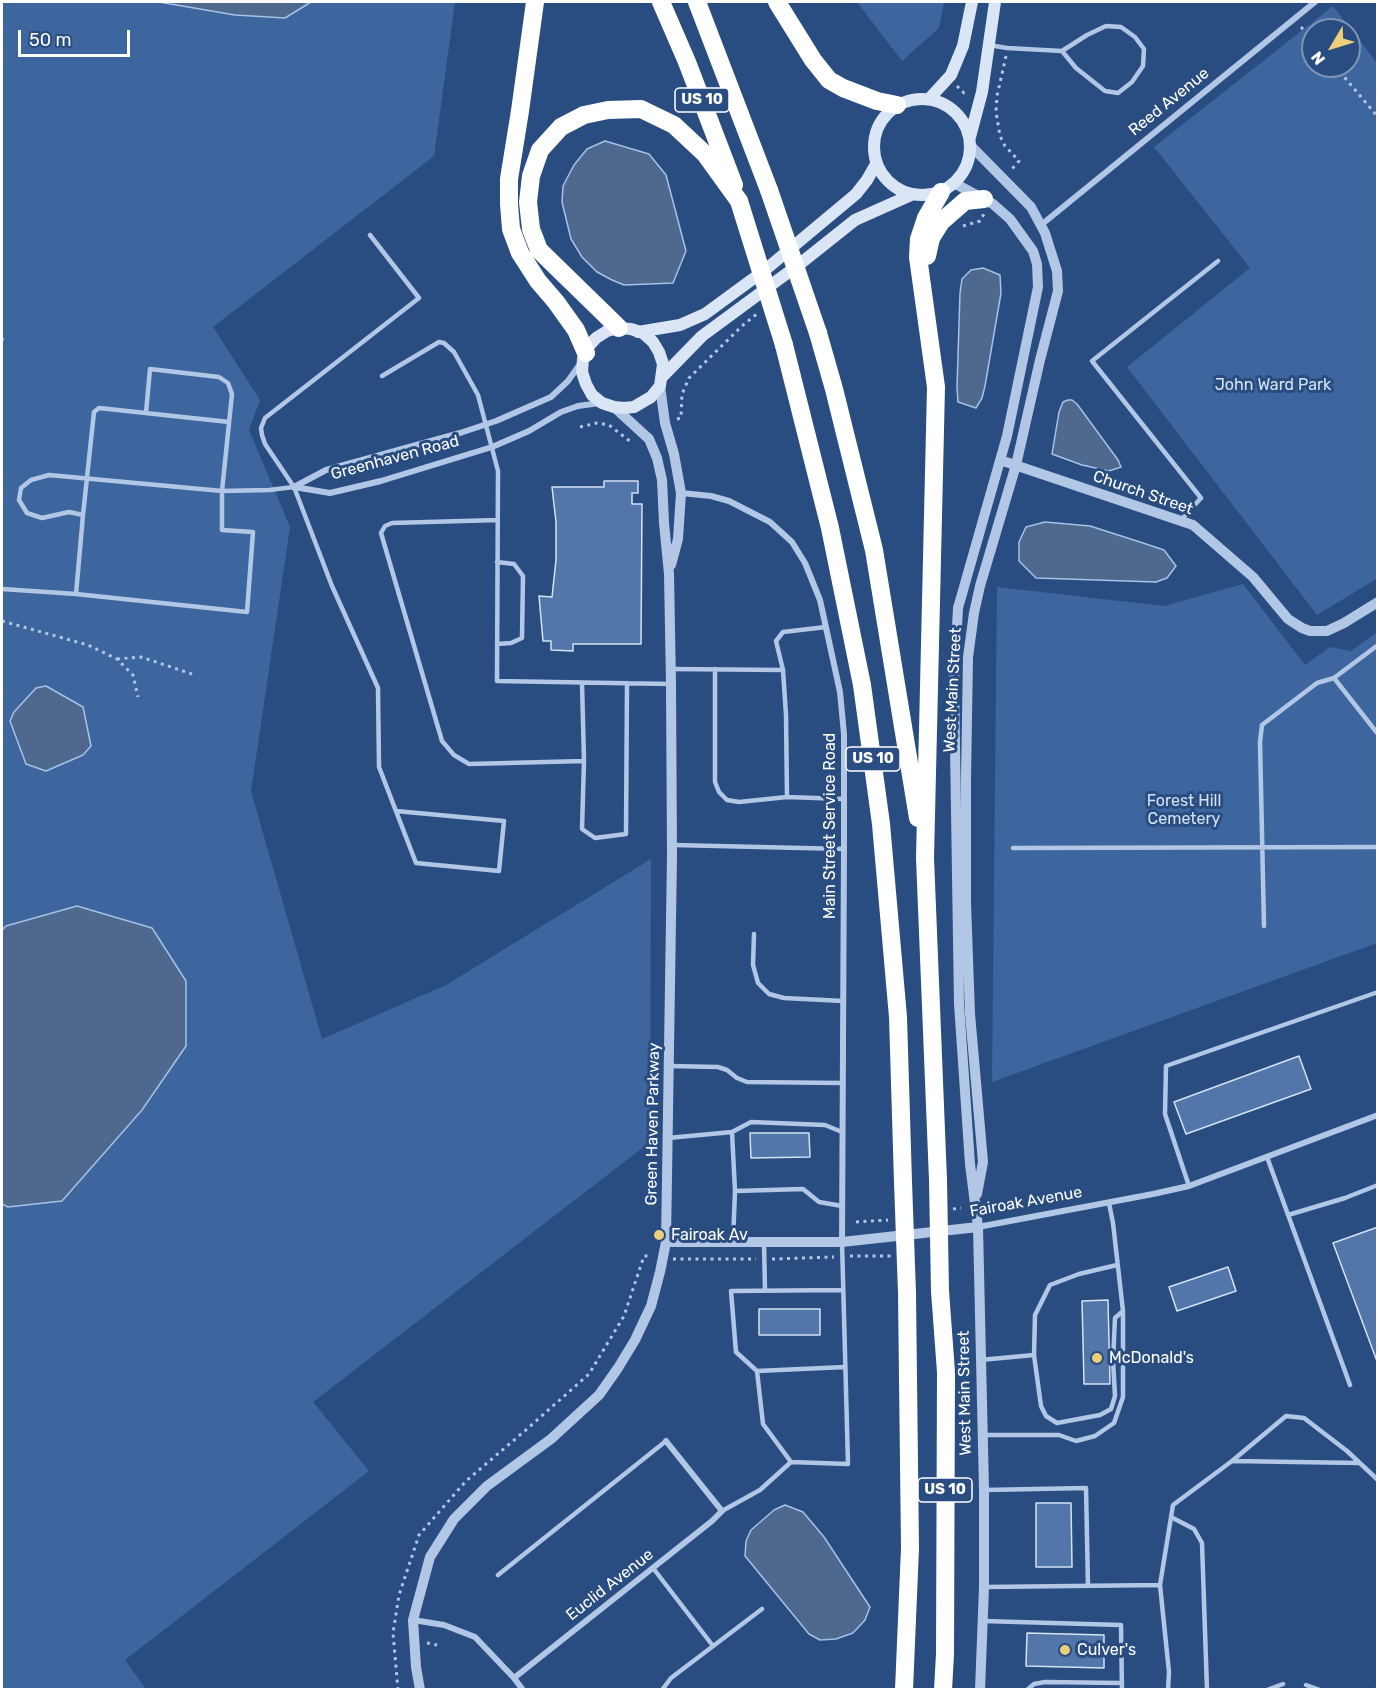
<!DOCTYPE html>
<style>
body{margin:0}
#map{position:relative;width:1379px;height:1691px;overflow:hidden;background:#294d81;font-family:Rubik,sans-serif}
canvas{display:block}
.frame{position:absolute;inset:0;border:3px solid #fff;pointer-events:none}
.north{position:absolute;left:1301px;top:18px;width:60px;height:60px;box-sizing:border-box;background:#294d81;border:2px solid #7f94b3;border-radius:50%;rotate:232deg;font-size:16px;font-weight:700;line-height:24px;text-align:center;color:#fff}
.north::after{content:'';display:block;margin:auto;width:21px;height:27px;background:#ecce79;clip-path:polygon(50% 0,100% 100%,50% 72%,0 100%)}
.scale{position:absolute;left:18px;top:30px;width:112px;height:27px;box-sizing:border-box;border:3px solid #fff;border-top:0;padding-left:8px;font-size:18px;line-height:21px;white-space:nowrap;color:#fff;-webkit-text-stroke:4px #294d81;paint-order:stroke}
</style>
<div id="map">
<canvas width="1379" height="1691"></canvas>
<div class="frame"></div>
<div class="north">N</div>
<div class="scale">50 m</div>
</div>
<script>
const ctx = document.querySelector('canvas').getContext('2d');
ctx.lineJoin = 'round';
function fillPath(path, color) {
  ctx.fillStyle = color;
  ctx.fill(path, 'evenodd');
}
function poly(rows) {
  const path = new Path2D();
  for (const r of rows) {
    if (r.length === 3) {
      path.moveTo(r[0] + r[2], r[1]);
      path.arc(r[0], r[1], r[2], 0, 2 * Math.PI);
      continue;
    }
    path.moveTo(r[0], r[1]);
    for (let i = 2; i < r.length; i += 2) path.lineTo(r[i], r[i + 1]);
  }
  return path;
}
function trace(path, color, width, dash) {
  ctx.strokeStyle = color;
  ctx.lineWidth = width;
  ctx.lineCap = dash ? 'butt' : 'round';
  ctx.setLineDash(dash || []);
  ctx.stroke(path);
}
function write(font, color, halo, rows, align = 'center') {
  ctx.font = font + ' Rubik,sans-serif';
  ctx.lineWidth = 6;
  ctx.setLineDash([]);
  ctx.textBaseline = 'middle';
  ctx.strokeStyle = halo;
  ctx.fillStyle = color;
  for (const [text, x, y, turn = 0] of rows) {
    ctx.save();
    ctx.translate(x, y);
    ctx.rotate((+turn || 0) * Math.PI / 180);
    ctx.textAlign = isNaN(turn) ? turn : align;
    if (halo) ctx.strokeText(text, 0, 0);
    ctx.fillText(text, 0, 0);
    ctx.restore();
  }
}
fillPath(poly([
 [2,2,455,2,434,156,213,327,260,400,249,430,290,527,251,791,322,1039,446,985,651,859,650,1142,313,1402,369,1471,125,1660,146,1689,2,1690],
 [857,2,944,2,939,28,902,61],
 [1333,6,1377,63,1378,578,1317,615,1127,367,1250,268,1154,147],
 [1313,30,1349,30,1349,66,1313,66],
 [1243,584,1305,665,1330,647,1351,651,1377,632,1377,943,992,1082,997,587,1164,606]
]), '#3e669e');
const water = poly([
 [159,2,311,2,285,18,235,15,159,2],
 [605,141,649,154,666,175,686,251,673,283,624,285,612,280,597,272,582,257,571,239,562,202,563,186,574,165,587,149,605,141],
 [983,268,1000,275,1001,293,985,386,982,398,976,408,958,402,957,387,960,293,962,279,971,270,983,268],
 [1068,400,1072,400,1077,404,1118,460,1121,467,1109,471,1082,465,1052,454,1059,412,1063,402,1068,400],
 [1045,522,1090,526,1140,542,1164,550,1176,566,1167,578,1156,582,1036,578,1019,561,1019,542,1026,527,1045,522],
 [46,686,83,707,91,746,83,755,46,771,26,764,10,721,14,712,36,688,46,686],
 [77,906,152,928,186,981,186,1046,142,1110,62,1201,8,1207,2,1204,2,930,6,926,77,906],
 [785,1505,803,1512,824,1537,870,1607,865,1620,853,1633,836,1639,820,1640,809,1634,745,1556,746,1541,751,1530,774,1510,785,1505]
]);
fillPath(water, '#4f688e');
trace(water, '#a6c2e6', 1.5);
const building = poly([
 [604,481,638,481,638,493,632,493,632,504,642,504,641,644,573,644,573,651,551,650,551,641,543,641,539,596,552,597,556,560,556,522,552,487,604,487,604,481],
 [1299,1056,1311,1089,1186,1134,1174,1102,1299,1056],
 [750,1133,809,1133,810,1157,751,1158,750,1133],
 [1378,1227,1378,1364,1333,1243,1378,1227],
 [1228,1267,1236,1291,1177,1311,1169,1287,1228,1267],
 [1108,1300,1110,1384,1084,1384,1082,1301,1108,1300],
 [759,1309,820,1309,820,1335,759,1335,759,1309],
 [1036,1503,1071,1503,1072,1567,1036,1567,1036,1503],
 [1027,1633,1104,1635,1104,1668,1026,1666,1027,1633]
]);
fillPath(building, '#5276a9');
trace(building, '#d4e2f5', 1.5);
trace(poly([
 [1301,27,1313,41],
 [1006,56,997,96,996,112,1000,136,1005,146,1019,161,1011,170],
 [1335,66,1378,117],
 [957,86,964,93,969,93],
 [963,226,980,221,984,214],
 [2,340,3,338],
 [677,419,681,418,682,394,689,378,742,326,758,313],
 [580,427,597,423,609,425,631,442],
 [2,621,88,645,117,659,133,675,138,697],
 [117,659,141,657,192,674],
 [953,1209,961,1208],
 [856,1222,888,1220],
 [850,1256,891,1256],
 [673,1259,756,1259],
 [772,1259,834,1257],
 [427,1643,437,1645],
 [398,1690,393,1633,399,1595,419,1535,466,1481,527,1429,589,1374,624,1316,644,1256,651,1256]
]), '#b2c7e5', 3, [3, 4.5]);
trace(poly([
 [989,45,1007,48,1062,51,1076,68,1105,91,1118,93,1132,82,1143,66,1144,49,1135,37,1121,27,1106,26,1087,35,1062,51],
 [370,235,419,298,265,418,261,428,262,435,265,444,294,487,332,586,378,688,379,767,416,863,499,871,504,821,396,811],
 [382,376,439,342,444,343,454,352,478,395,498,471,497,681,671,684],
 [83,515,94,412,99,408,229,422],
 [498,520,392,523,385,526,381,533,442,741,454,755,469,764,584,761,582,683],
 [1180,521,1201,498,1092,361,1218,261],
 [2,589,76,594,83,515,69,512,42,518,27,513,19,500,21,488,31,480,49,475,222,491,269,490,294,487],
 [76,594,247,612,253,532,222,530,222,491,232,394,228,383,219,377,150,369,146,413],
 [497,644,511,643,522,638,523,576,514,564,497,562],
 [671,669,783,670],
 [715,669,715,782,719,792,727,800,739,802,787,797,844,799],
 [1334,678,1378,734],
 [584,761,582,829,595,838,626,834,627,683],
 [787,797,786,715,783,670,776,641,783,632,826,627],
 [674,845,844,849],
 [1013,848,1378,847],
 [1264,926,1260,742,1262,725,1317,683,1334,678,1378,645],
 [754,934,753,965,758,983,769,994,784,998,843,1001],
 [669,1066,718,1067,727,1070,737,1078,747,1082,842,1083],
 [732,1132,735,1191,733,1241],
 [668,1138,732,1132,751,1122,825,1125,842,1132],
 [1267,1157,1350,1385],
 [1189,1186,1165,1114,1166,1066,1378,992],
 [735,1191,803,1189,819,1202,842,1206],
 [1288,1215,1345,1198,1378,1185],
 [764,1243,765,1290],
 [1117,1265,1079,1274,1050,1285,1035,1315,1034,1355,1041,1406,1046,1416,1057,1423,1100,1415,1111,1409,1115,1396,1113,1361,1115,1318,1123,1311],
 [843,1290,731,1291,736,1352,757,1371,845,1367],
 [980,1360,1034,1355],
 [757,1371,763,1424,791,1462],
 [982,1435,1059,1435,1076,1441,1095,1436,1114,1423,1123,1397,1123,1311,1113,1223,1109,1203],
 [1232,1461,1359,1463],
 [985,1490,1086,1488,1088,1586],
 [722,1511,760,1490,791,1462,848,1464,842,1242],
 [1171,1517,1194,1529,1202,1543,1207,1690],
 [653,1568,713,1646],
 [498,1575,666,1441],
 [1160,1585,1173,1505,1232,1461,1286,1416,1304,1418,1347,1451,1378,1480],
 [985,1587,1160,1585,1169,1672,1168,1690],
 [983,1621,1121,1625,1122,1690],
 [1306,1685,1320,1690],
 [662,1690,671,1678,762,1609],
 [1027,1690,1034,1684,1045,1682,1121,1683],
 [1267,1690,1283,1684],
 [1376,1690,1378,1689]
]), '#b2c7e5', 4.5);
trace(poly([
 [1041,225,1315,2],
 [294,487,330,493,381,481,492,447,529,431,561,412,578,406,600,403],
 [294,487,326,470,460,433,496,421,551,397,568,381,580,364],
 [681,493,711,496,729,501,770,522,792,542,805,563,820,600,840,692,844,734,844,849,842,1242],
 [978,1227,1153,1194,1189,1186,1378,1115],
 [413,1620,444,1625,475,1637,514,1678,523,1690],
 [514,1678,712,1521,722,1511,666,1441]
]), '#b2c7e5', 6);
trace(poly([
 [971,146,1031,207,1045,233,1057,271,1058,291,1040,360,1016,465,980,586,974,613,968,657,966,779,966,903,970,1014,983,1162,977,1194],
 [954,183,993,204,1010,219,1033,251,1037,264,1038,287,1007,436,958,608,954,682,959,1004,970,1164,978,1227,984,1490,984,1587,980,1690],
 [660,386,665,423,674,454,681,493,678,539,671,565],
 [1000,460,1193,525,1253,577,1288,619,1302,628,1310,631,1327,631,1344,623,1378,602],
 [666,1242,842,1242,978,1227],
 [420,1690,416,1667,413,1620,430,1557,454,1519,487,1486,551,1439,599,1395,618,1368,635,1340,651,1306,660,1272,666,1242,672,855,671,684,669,574,664,523,662,480,657,458,649,439,614,407]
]), '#b2c7e5', 10);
trace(poly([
 [922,147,48],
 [929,99,951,75,963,46,972,2],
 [970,137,982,92,995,2],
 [619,328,631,329,643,333,653,342,659,352,663,364,660,386,651,397,634,407,624,408,614,407,602,403,592,395,586,384,582,372,583,359,586,353,588,347,596,338,607,331,619,328],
 [638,332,680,325,705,314,765,270,856,194,867,180,876,164],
 [662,377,702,336,801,263,855,220,911,195]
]), '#dae5f6', 12);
trace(poly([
 [535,2,520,111,509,179,509,204,511,229,520,253,538,281,556,302,576,330,586,353],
 [661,2,687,62,734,185],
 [697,2,769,190],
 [777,2,813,60,829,80,843,88,877,101,897,105],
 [927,256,931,238,941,222,965,201,984,199],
 [619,328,539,250,531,229,528,202,531,176,540,150,561,127,584,115,608,110,641,109,674,125,705,154,739,201],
 [818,333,834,389,874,550,918,818],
 [784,345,830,528,862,685,881,824,898,1017,903,1182],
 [938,1180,925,858,936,387,918,257,919,239,926,218,941,192],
 [940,1291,946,1372,945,1654,943,1690],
 [904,1690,910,1548,907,1293]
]), '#fff', 18);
trace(poly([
 [769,190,818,333],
 [739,201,784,345],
 [938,1180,940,1291],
 [903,1182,907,1293]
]), '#fff', 18);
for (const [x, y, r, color] of [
 [659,1235,6,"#ecce79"],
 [1097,1358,6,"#ecce79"],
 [1065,1650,6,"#ecce79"]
]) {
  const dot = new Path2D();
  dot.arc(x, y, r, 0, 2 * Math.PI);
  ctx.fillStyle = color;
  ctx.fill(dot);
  trace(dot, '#294d81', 2);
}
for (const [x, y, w] of [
 [702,100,54],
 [873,759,54],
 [945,1490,54]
]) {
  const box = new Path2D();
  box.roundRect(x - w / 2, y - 12, w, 24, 4.5);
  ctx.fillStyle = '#294d81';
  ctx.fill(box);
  trace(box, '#fff', 1.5);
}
write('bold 15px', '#fff', null, [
 ["US 10",702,100],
 ["US 10",873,759],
 ["US 10",945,1490]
]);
write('16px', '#fff', '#294d81', [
 ["Reed Avenue",1169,102,-39],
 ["Greenhaven Road",395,458,-15],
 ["Church Street",1143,493,19],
 ["West Main Street",953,690,-87],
 ["Main Street Service Road",830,826,-90],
 ["Green Haven Parkway",653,1124,-89],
 ["Fairoak Avenue",1026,1202,-10],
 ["West Main Street",965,1393,-91],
 ["Euclid Avenue",610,1585,-38]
]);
write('16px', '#d4e2f5', '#294d81', [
 ["John Ward Park",1273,385],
 ["Forest Hill",1184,801],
 ["Cemetery",1184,819]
]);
write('16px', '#fff', '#294d81', [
 ["Fairoak Av",671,1235],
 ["McDonald's",1109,1358],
 ["Culver's",1077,1650]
], 'left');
</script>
